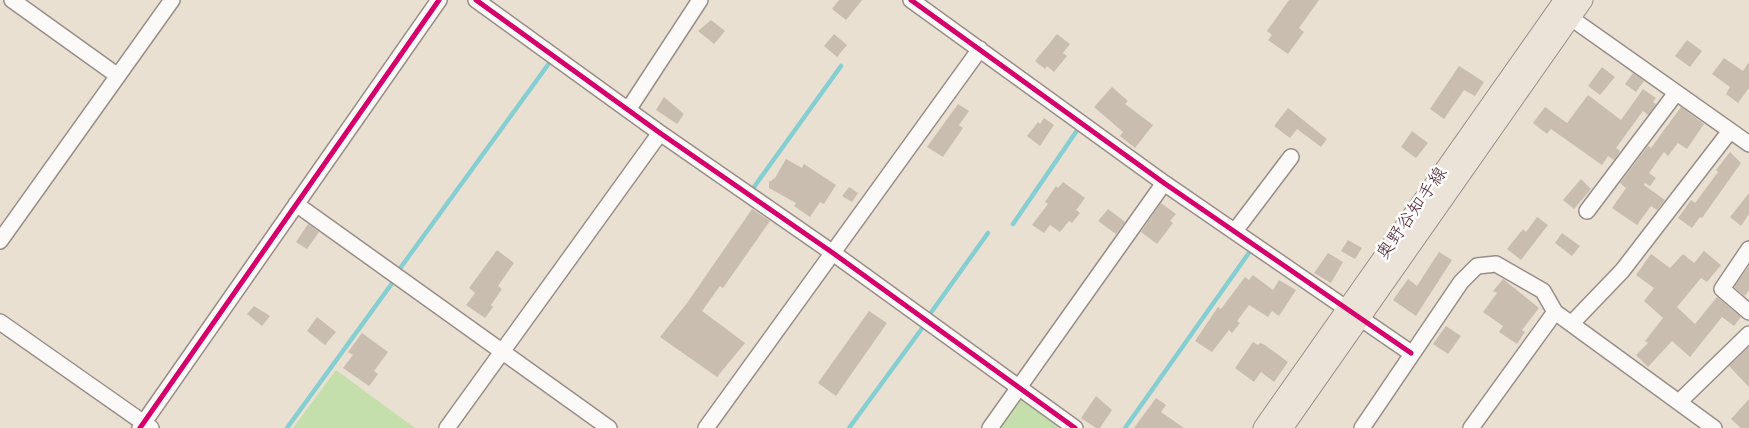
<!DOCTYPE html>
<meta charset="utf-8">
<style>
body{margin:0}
canvas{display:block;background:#eae0d2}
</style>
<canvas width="1749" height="428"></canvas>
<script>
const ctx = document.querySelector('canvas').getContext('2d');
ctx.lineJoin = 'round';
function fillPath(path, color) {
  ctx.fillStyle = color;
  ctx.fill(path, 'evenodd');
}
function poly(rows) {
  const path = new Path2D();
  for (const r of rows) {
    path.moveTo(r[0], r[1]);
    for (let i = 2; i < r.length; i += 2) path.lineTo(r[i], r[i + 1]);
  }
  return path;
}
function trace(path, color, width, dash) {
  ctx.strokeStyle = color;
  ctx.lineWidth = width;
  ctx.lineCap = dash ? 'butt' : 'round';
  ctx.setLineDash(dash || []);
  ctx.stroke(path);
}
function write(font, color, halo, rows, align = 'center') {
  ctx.font = font + ' Mynerve,"Klee One",sans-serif';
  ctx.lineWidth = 5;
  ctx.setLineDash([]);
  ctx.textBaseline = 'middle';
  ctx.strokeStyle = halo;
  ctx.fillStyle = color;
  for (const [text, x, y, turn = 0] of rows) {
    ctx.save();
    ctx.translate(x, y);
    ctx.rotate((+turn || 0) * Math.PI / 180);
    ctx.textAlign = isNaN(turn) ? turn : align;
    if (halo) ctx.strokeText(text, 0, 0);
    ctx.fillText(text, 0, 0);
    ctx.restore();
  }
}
fillPath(poly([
 [336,370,415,428,293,428],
 [1022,398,1065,428,1000,428]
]), '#c4deac');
trace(poly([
 [754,187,841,66],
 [1013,224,1078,129],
 [401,267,550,62],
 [930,314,988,233],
 [287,428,393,282],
 [849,428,923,327],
 [1125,428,1251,250]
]), '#85ced1', 4.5);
fillPath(poly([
 [839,0,862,0,846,20,832,9],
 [1289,0,1319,0,1299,28,1304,32,1288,54,1268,40,1272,35,1267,31],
 [711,20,725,31,714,44,698,31],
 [834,34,847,45,837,57,824,46],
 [1057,34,1070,44,1063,53,1067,56,1054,72,1047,66,1045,69,1035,61],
 [1687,40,1702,51,1690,67,1675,56],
 [1724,58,1743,71,1749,62,1749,88,1738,103,1726,94,1730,87,1712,74],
 [1459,66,1484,82,1475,96,1464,90,1444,119,1430,109],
 [1602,67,1615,77,1600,95,1588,86],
 [1633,73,1644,81,1636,92,1625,84],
 [1112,87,1128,101,1125,104,1153,125,1135,148,1120,136,1123,132,1094,107],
 [1643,89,1656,98,1653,102,1656,104,1648,115,1643,111,1616,148,1620,151,1614,160,1608,156,1602,165,1551,129,1547,134,1533,123,1545,107,1567,123,1588,95,1621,120],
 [664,97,684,114,677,124,656,110],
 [958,104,969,111,959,125,963,128,943,157,927,147],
 [1681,107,1704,124,1687,149,1678,143,1668,156,1664,152,1649,173,1656,178,1650,186,1645,183,1644,185,1665,200,1657,210,1651,206,1637,225,1612,208,1626,188,1620,183,1648,146,1651,148],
 [1288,108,1327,139,1321,147,1297,129,1290,138,1274,126],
 [1044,118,1054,125,1040,146,1027,136,1038,122,1040,124],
 [1412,131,1428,143,1416,158,1401,147],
 [1730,152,1741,163,1702,218,1700,217,1692,228,1678,218,1691,200,1695,203,1718,172,1716,170],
 [786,159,802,168,804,164,836,185,824,204,820,202,810,217,794,206,796,203,769,188,769,182,775,178],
 [1581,179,1591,189,1574,209,1563,200],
 [1063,182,1085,198,1076,210,1080,213,1072,223,1069,221,1060,232,1050,225,1044,233,1032,225,1048,204,1045,202,1056,186,1058,188],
 [849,187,858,193,852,202,842,196],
 [1749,193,1749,214,1741,226,1730,217],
 [1161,203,1176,214,1170,221,1173,223,1157,244,1141,232],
 [752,209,770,221,723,288,720,286,702,311,745,343,717,377,660,337,687,303],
 [1108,209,1125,222,1116,234,1098,221],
 [1537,217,1548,225,1521,260,1507,249,1523,229,1526,232],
 [308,224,319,232,307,249,296,242],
 [1562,233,1580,246,1572,256,1555,243],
 [1348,240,1362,248,1355,259,1341,251],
 [497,250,514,263,498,286,502,289,491,305,493,307,485,318,466,305,475,293,469,288],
 [1704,251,1721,265,1707,282,1701,278,1677,307,1695,324,1717,297,1741,317,1734,326,1722,317,1690,357,1672,341,1648,367,1636,355,1648,343,1645,341,1663,318,1644,301,1654,288,1636,275,1651,254,1670,268,1683,254,1694,263],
 [1439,252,1452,260,1416,316,1393,300,1408,279,1417,286],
 [1328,253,1343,262,1331,283,1314,273],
 [1749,266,1749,290,1745,296,1734,287],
 [1253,275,1273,290,1279,280,1296,290,1279,316,1272,311,1268,317,1249,305,1237,321,1240,323,1232,333,1229,330,1212,352,1195,341,1218,307,1221,309,1245,277,1249,280],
 [1503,279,1539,308,1522,330,1525,332,1517,344,1499,332,1503,326,1483,312,1497,293,1493,291],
 [254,306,270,316,262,326,247,314],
 [869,311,887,323,836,396,818,383],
 [317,317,336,332,325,345,307,331],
 [1446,326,1461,336,1448,354,1433,344],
 [362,333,388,352,374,371,378,374,369,386,343,368,353,355,348,352],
 [1253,342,1258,345,1260,343,1265,345,1288,362,1274,382,1261,372,1254,382,1235,368],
 [1749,347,1749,387,1729,366],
 [1096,396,1112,410,1100,428,1096,428,1081,418],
 [1156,398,1166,405,1161,412,1184,428,1134,428],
 [1749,399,1749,428,1741,428,1731,419]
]), '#c8bdaf');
const minor = poly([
 [12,0,118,76],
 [476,0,660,133,833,253,1075,428],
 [911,0,1164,183,1411,353],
 [1561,11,1749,144],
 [628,110,700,0],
 [296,204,609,428],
 [1587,211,1676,93],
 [1235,231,1291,157],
 [0,241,172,0],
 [1749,249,1722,289,1749,312],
 [0,322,151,428],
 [1572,323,1622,271,1730,131],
 [1679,402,1749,334],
 [140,428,439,0],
 [447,428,660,133],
 [706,428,980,49],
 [990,428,1164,183],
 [1362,428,1461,282,1477,266,1496,264,1543,291,1555,312,1714,428],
 [1471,428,1555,312]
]);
const major = poly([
 [1263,428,1564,0],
 [1283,428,1583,0]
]);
trace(minor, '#998d88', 18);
trace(major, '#998d88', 21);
trace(minor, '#fcfaf8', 15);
trace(major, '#ece3d8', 19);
trace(poly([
 [476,0,660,133,833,253,1075,428],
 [911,0,1164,183,1411,353],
 [140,428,439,0]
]), '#d6006c', 5);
write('18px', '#4a1f2b', '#fff', [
 ["奥野谷知手線",1413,214,-55]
]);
</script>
